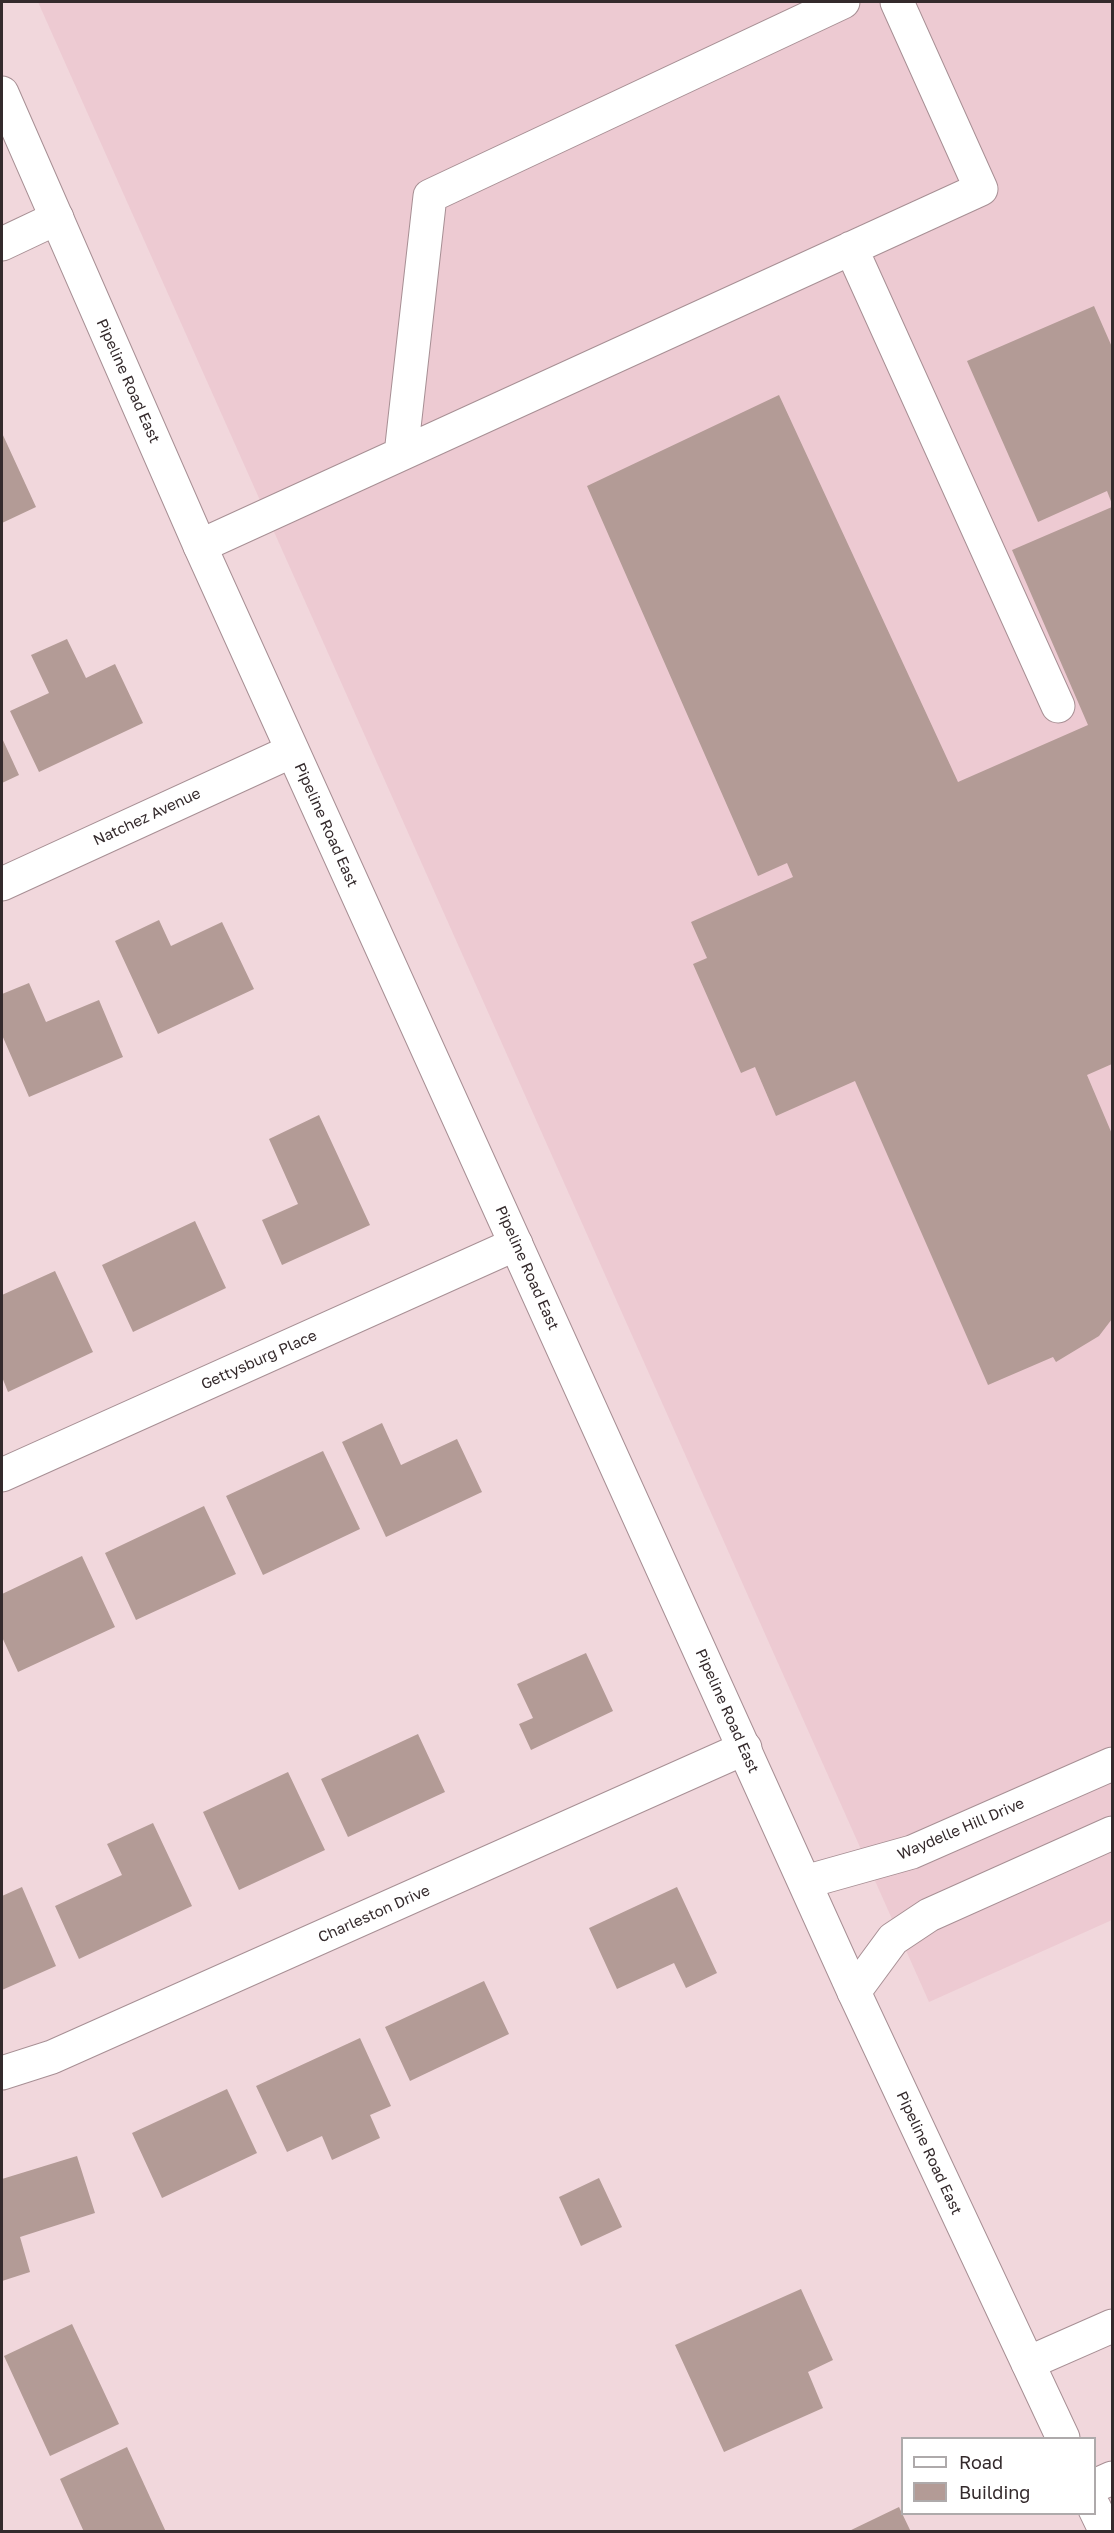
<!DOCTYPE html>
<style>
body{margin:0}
#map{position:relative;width:1114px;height:2533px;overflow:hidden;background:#f1d7dc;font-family:"Golos Text",sans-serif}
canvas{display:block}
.frame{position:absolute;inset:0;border:3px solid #342a2c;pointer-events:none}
.legend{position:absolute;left:901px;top:2437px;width:195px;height:78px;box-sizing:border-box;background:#fff;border:2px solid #aeaaab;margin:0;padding:8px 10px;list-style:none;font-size:18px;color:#342a2c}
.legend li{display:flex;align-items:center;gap:12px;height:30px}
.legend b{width:30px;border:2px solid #aeaaab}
</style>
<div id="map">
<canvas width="1114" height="2533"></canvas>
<div class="frame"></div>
<ul class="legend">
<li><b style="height:8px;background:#fff"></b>Road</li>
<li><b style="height:16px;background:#b39b96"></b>Building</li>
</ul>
</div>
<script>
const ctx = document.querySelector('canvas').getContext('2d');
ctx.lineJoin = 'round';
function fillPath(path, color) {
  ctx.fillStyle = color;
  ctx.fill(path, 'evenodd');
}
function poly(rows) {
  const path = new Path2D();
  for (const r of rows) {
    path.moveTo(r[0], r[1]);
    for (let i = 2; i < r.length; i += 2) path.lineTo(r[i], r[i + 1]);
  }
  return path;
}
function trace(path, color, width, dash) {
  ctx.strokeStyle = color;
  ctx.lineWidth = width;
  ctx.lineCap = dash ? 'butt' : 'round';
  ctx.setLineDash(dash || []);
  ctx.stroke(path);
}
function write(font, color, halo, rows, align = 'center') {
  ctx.font = font + ' "Golos Text",sans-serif';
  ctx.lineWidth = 4.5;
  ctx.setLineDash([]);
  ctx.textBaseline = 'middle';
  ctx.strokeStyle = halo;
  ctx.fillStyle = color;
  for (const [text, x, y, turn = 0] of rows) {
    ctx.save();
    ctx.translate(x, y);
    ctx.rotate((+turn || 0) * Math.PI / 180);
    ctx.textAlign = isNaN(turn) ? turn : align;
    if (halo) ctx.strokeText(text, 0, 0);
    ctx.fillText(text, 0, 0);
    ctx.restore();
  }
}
fillPath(poly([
 [38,2,1112,2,1112,1920,929,2002]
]), '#edcad2');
fillPath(poly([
 [1094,306,1112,347,1112,504,1107,491,1038,522,967,361],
 [779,395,958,782,1088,725,1012,550,1112,507,1112,1064,1087,1075,1112,1134,1112,1319,1099,1336,1056,1362,1053,1357,988,1385,855,1081,776,1116,755,1067,741,1073,693,964,707,958,691,922,793,877,787,863,758,876,587,486],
 [2,433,36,507,2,523],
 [67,639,86,678,115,664,143,723,39,772,10,711,49,693,31,655],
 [2,738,19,775,2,783],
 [159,920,171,946,222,922,254,989,158,1034,115,941],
 [29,983,46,1022,99,1000,123,1057,29,1097,2,1035,2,994],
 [319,1115,370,1225,282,1265,262,1220,298,1204,269,1139],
 [195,1221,226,1288,133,1332,102,1265],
 [55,1271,93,1352,8,1392,2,1377,2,1295],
 [382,1423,401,1465,457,1439,482,1492,386,1537,342,1442],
 [323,1451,360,1529,263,1575,226,1496],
 [204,1506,236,1574,136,1620,105,1553],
 [82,1556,115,1627,18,1672,2,1637,2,1594],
 [586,1653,613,1711,531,1750,519,1724,533,1718,517,1684],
 [418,1734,445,1792,348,1837,321,1779],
 [288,1772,325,1850,239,1890,203,1812],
 [153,1823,192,1906,79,1959,55,1906,122,1875,107,1844],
 [22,1887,56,1966,2,1990,2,1896],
 [677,1887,717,1973,686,1988,674,1963,617,1989,589,1928],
 [484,1981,509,2034,410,2081,385,2027],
 [360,2038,391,2106,370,2115,380,2138,332,2160,322,2136,287,2152,256,2086],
 [227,2089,257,2153,162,2198,132,2133],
 [77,2156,95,2213,20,2237,30,2272,2,2281,2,2179],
 [599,2178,622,2227,581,2246,559,2197],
 [801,2289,833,2360,808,2372,823,2408,724,2452,675,2345],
 [72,2324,119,2424,50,2456,4,2356],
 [127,2447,166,2532,84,2532,60,2479],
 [899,2507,911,2532,847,2532]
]), '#b39b96');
const minor = poly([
 [2,244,57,218],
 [851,248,1058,706],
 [401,454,430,196,843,2],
 [200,546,981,189,897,2],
 [2,884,292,751],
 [2,1475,516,1244],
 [805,1882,912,1852,1112,1764],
 [854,1992,893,1939,929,1915,1112,1833],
 [2,2073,52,2057,745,1748],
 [1028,2363,1112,2326],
 [1094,2486,1112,2478]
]);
const major = poly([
 [2,93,200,546,854,1992,1063,2438],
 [1094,2507,1106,2532]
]);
trace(minor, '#a78f94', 35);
trace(major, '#a78f94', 35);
trace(minor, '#fff', 33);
trace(major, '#fff', 33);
write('15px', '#342a2c', '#fff', [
 ["Pipeline Road East",128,381,66],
 ["Natchez Avenue",147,817,-25],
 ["Pipeline Road East",326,825,66],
 ["Pipeline Road East",527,1268,66],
 ["Gettysburg Place",259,1360,-24],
 ["Pipeline Road East",727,1711,66],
 ["Waydelle Hill Drive",961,1829,-23],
 ["Charleston Drive",374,1914,-24],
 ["Pipeline Road East",929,2153,65]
]);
</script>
